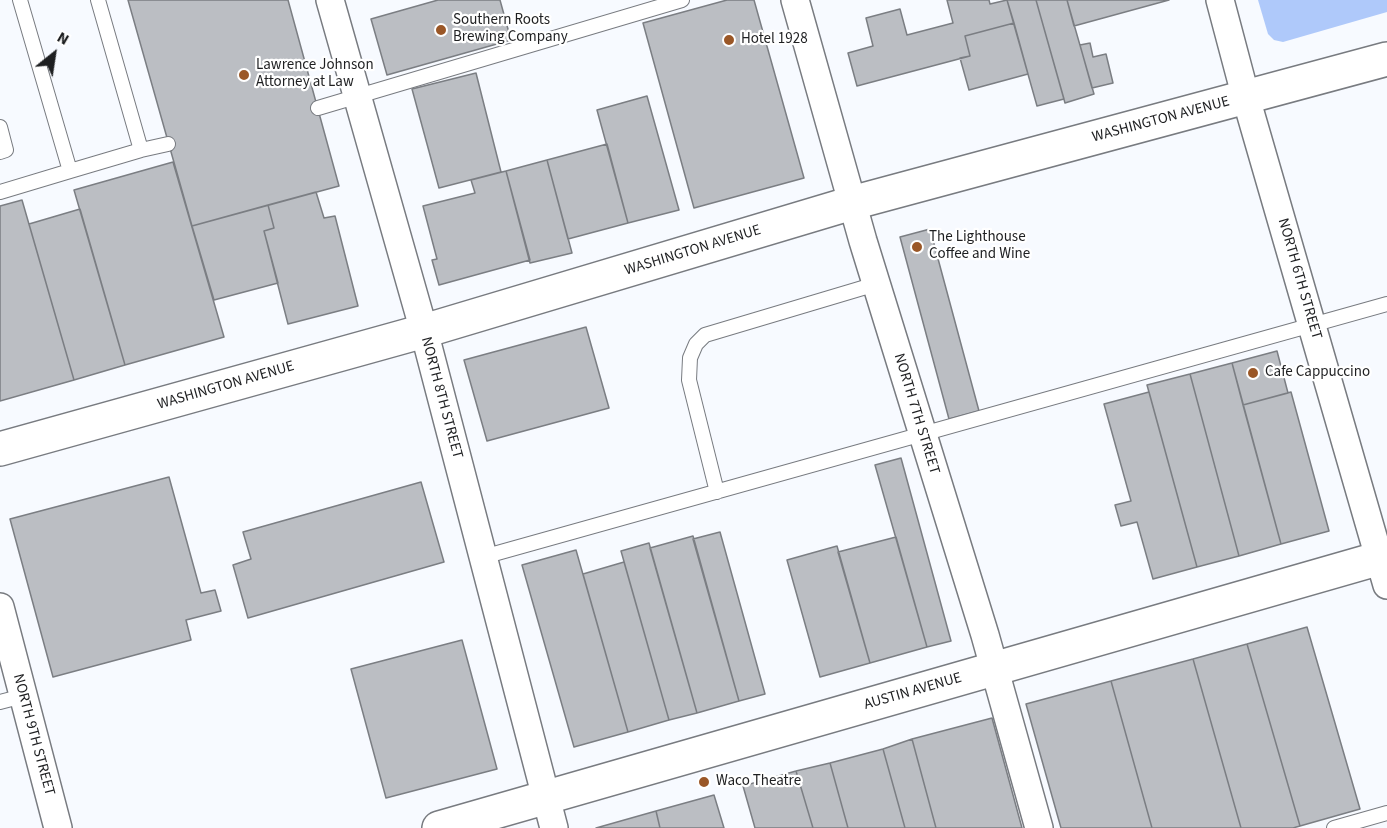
<!DOCTYPE html>
<style>
body{margin:0}
#map{position:relative;width:1387px;height:828px;overflow:hidden;background:#f7faff;font-family:"Source Sans 3",sans-serif}
canvas{display:block}
.north{position:absolute;left:24px;top:24px;width:60px;height:60px;-webkit-text-stroke:4px #fff;paint-order:stroke;rotate:30deg;font-size:16px;font-weight:700;line-height:24px;text-align:center;color:#1e1f21}
.north::after{content:'';display:block;margin:auto;width:21px;height:27px;background:#1e1f21;clip-path:polygon(50% 0,100% 100%,50% 72%,0 100%)}
</style>
<div id="map">
<canvas width="1387" height="828"></canvas>
<div class="north">N</div>
</div>
<script>
const ctx = document.querySelector('canvas').getContext('2d');
ctx.lineJoin = 'round';
function fillPath(path, color) {
  ctx.fillStyle = color;
  ctx.fill(path, 'evenodd');
}
function poly(rows) {
  const path = new Path2D();
  for (const r of rows) {
    path.moveTo(r[0], r[1]);
    for (let i = 2; i < r.length; i += 2) path.lineTo(r[i], r[i + 1]);
  }
  return path;
}
function trace(path, color, width, dash) {
  ctx.strokeStyle = color;
  ctx.lineWidth = width;
  ctx.lineCap = dash ? 'butt' : 'round';
  ctx.setLineDash(dash || []);
  ctx.stroke(path);
}
function write(font, color, halo, rows, align = 'center') {
  ctx.font = font + ' "Source Sans 3",sans-serif';
  ctx.lineWidth = 4.5;
  ctx.setLineDash([]);
  ctx.textBaseline = 'middle';
  ctx.strokeStyle = halo;
  ctx.fillStyle = color;
  for (const [text, x, y, turn = 0] of rows) {
    ctx.save();
    ctx.translate(x, y);
    ctx.rotate((+turn || 0) * Math.PI / 180);
    ctx.textAlign = isNaN(turn) ? turn : align;
    if (halo) ctx.strokeText(text, 0, 0);
    ctx.fillText(text, 0, 0);
    ctx.restore();
  }
}
fillPath(poly([
 [1258,0,1387,0,1387,12,1283,42,1274,40,1268,34]
]), '#afc9fa');
const building = poly([
 [128,0,288,0,339,186,192,226,128,0],
 [438,0,500,0,511,40,387,75,371,19,438,0],
 [727,0,754,0,804,178,694,208,643,23,727,0],
 [947,0,989,0,990,4,1007,0,1014,23,965,36,970,56,857,86,848,53,873,46,866,18,900,9,907,35,953,23,947,0],
 [1007,0,1036,0,1064,99,1037,106,1007,0],
 [1036,0,1067,0,1094,94,1065,103,1036,0],
 [1067,0,1169,0,1074,26,1067,0],
 [1014,23,1028,74,969,90,960,58,970,56,965,36,1014,23],
 [1090,43,1093,57,1106,54,1113,83,1092,88,1080,45,1090,43],
 [476,73,501,172,439,188,412,89,476,73],
 [647,96,679,210,628,223,597,110,647,96],
 [607,144,628,223,568,239,547,160,607,144],
 [547,160,572,253,530,263,506,171,547,160],
 [173,162,224,337,125,365,74,190,173,162],
 [506,171,530,260,439,285,432,260,437,259,423,206,475,193,471,180,506,171],
 [316,192,324,218,335,216,358,306,288,324,264,231,274,228,268,205,316,192],
 [22,200,74,380,0,401,0,206,22,200],
 [268,205,274,228,264,231,278,283,214,300,192,226,268,205],
 [80,209,125,365,74,380,29,224,80,209],
 [930,229,979,411,949,419,900,237,930,229],
 [586,327,609,408,487,441,464,360,586,327],
 [1277,351,1288,393,1243,405,1232,363,1277,351],
 [1232,363,1281,544,1239,556,1190,374,1232,363],
 [1190,374,1239,556,1197,567,1147,385,1190,374],
 [1149,392,1197,567,1153,579,1137,522,1121,526,1115,505,1131,501,1104,404,1149,392],
 [1291,392,1329,531,1281,544,1243,405,1291,392],
 [901,458,951,641,927,647,875,465,901,458],
 [169,477,201,593,215,590,221,611,186,620,191,640,53,677,10,519,169,477],
 [421,482,444,562,248,618,233,565,251,559,243,532,421,482],
 [720,532,765,694,739,701,693,539,720,532],
 [693,536,739,701,697,713,650,548,693,536],
 [896,537,927,647,870,663,838,552,896,537],
 [649,543,697,713,669,720,621,551,649,543],
 [837,546,870,663,820,677,787,560,837,546],
 [576,550,628,732,574,747,522,565,576,550],
 [624,562,669,720,628,732,583,574,624,562],
 [1307,627,1360,809,1300,826,1247,644,1307,627],
 [462,640,497,769,386,798,351,669,462,640],
 [1247,644,1300,826,1293,828,1241,828,1193,659,1247,644],
 [1193,659,1241,828,1152,828,1111,681,1193,659],
 [1111,681,1152,828,1061,828,1026,704,1111,681],
 [992,718,1022,828,936,828,912,739,992,718],
 [912,739,936,828,905,828,883,749,912,739],
 [883,749,905,828,848,828,830,763,883,749],
 [830,763,848,828,813,828,796,771,830,763],
 [796,771,813,828,755,828,743,786,796,771],
 [714,795,724,828,660,828,656,811,714,795],
 [656,811,660,828,596,828,656,811]
]);
fillPath(building, '#bbbec3');
trace(building, '#7b7e83', 1.5);
const service = poly([
 [20,0,70,171,141,150,98,0],
 [318,108,682,0],
 [0,127,6,150,0,152],
 [141,150,168,144],
 [0,192,70,171],
 [717,492,689,380,690,358,696,344,705,335,876,284],
 [483,557,1387,304],
 [0,702,23,696],
 [1334,828,1387,813]
]);
const minor = poly([
 [330,0,424,331,554,828],
 [795,0,863,241,985,635,1039,828],
 [1220,0,1246,98,1387,585],
 [0,607,58,828]
]);
const tertiary = poly([
 [439,828,1387,556]
]);
const secondary = poly([
 [0,449,424,331,852,203,1387,59]
]);
trace(service, '#787b80', 16);
trace(minor, '#787b80', 30);
trace(tertiary, '#787b80', 36);
trace(secondary, '#787b80', 36);
trace(service, '#fff', 14);
trace(minor, '#fff', 27);
trace(tertiary, '#fff', 33);
trace(secondary, '#fff', 33);
for (const [x, y, r, color] of [
 [441,30,6,"#9a5727"],
 [729,40,6,"#9a5727"],
 [244,75,6,"#9a5727"],
 [917,247,6,"#9a5727"],
 [1253,373,6,"#9a5727"],
 [704,782,6,"#9a5727"]
]) {
  const dot = new Path2D();
  dot.arc(x, y, r, 0, 2 * Math.PI);
  ctx.fillStyle = color;
  ctx.fill(dot);
  trace(dot, '#fff', 2);
}
write('15px', '#1e1f21', '#fff', [
 ["Southern Roots",453,21],
 ["Brewing Company",453,38],
 ["Hotel 1928",741,40],
 ["Lawrence Johnson",256,66],
 ["Attorney at Law",256,83],
 ["The Lighthouse",929,238],
 ["Coffee and Wine",929,255],
 ["Cafe Cappuccino",1265,373],
 ["Waco Theatre",716,782]
], 'left');
write('15px', '#1e1f21', '#fff', [
 ["WASHINGTON AVENUE",1161,120,-15],
 ["WASHINGTON AVENUE",693,251,-17],
 ["NORTH 6TH STREET",1299,279,74],
 ["WASHINGTON AVENUE",226,386,-16],
 ["NORTH 8TH STREET",441,398,75],
 ["NORTH 7TH STREET",916,414,73],
 ["AUSTIN AVENUE",913,692,-16],
 ["NORTH 9TH STREET",33,735,75]
]);
</script>
